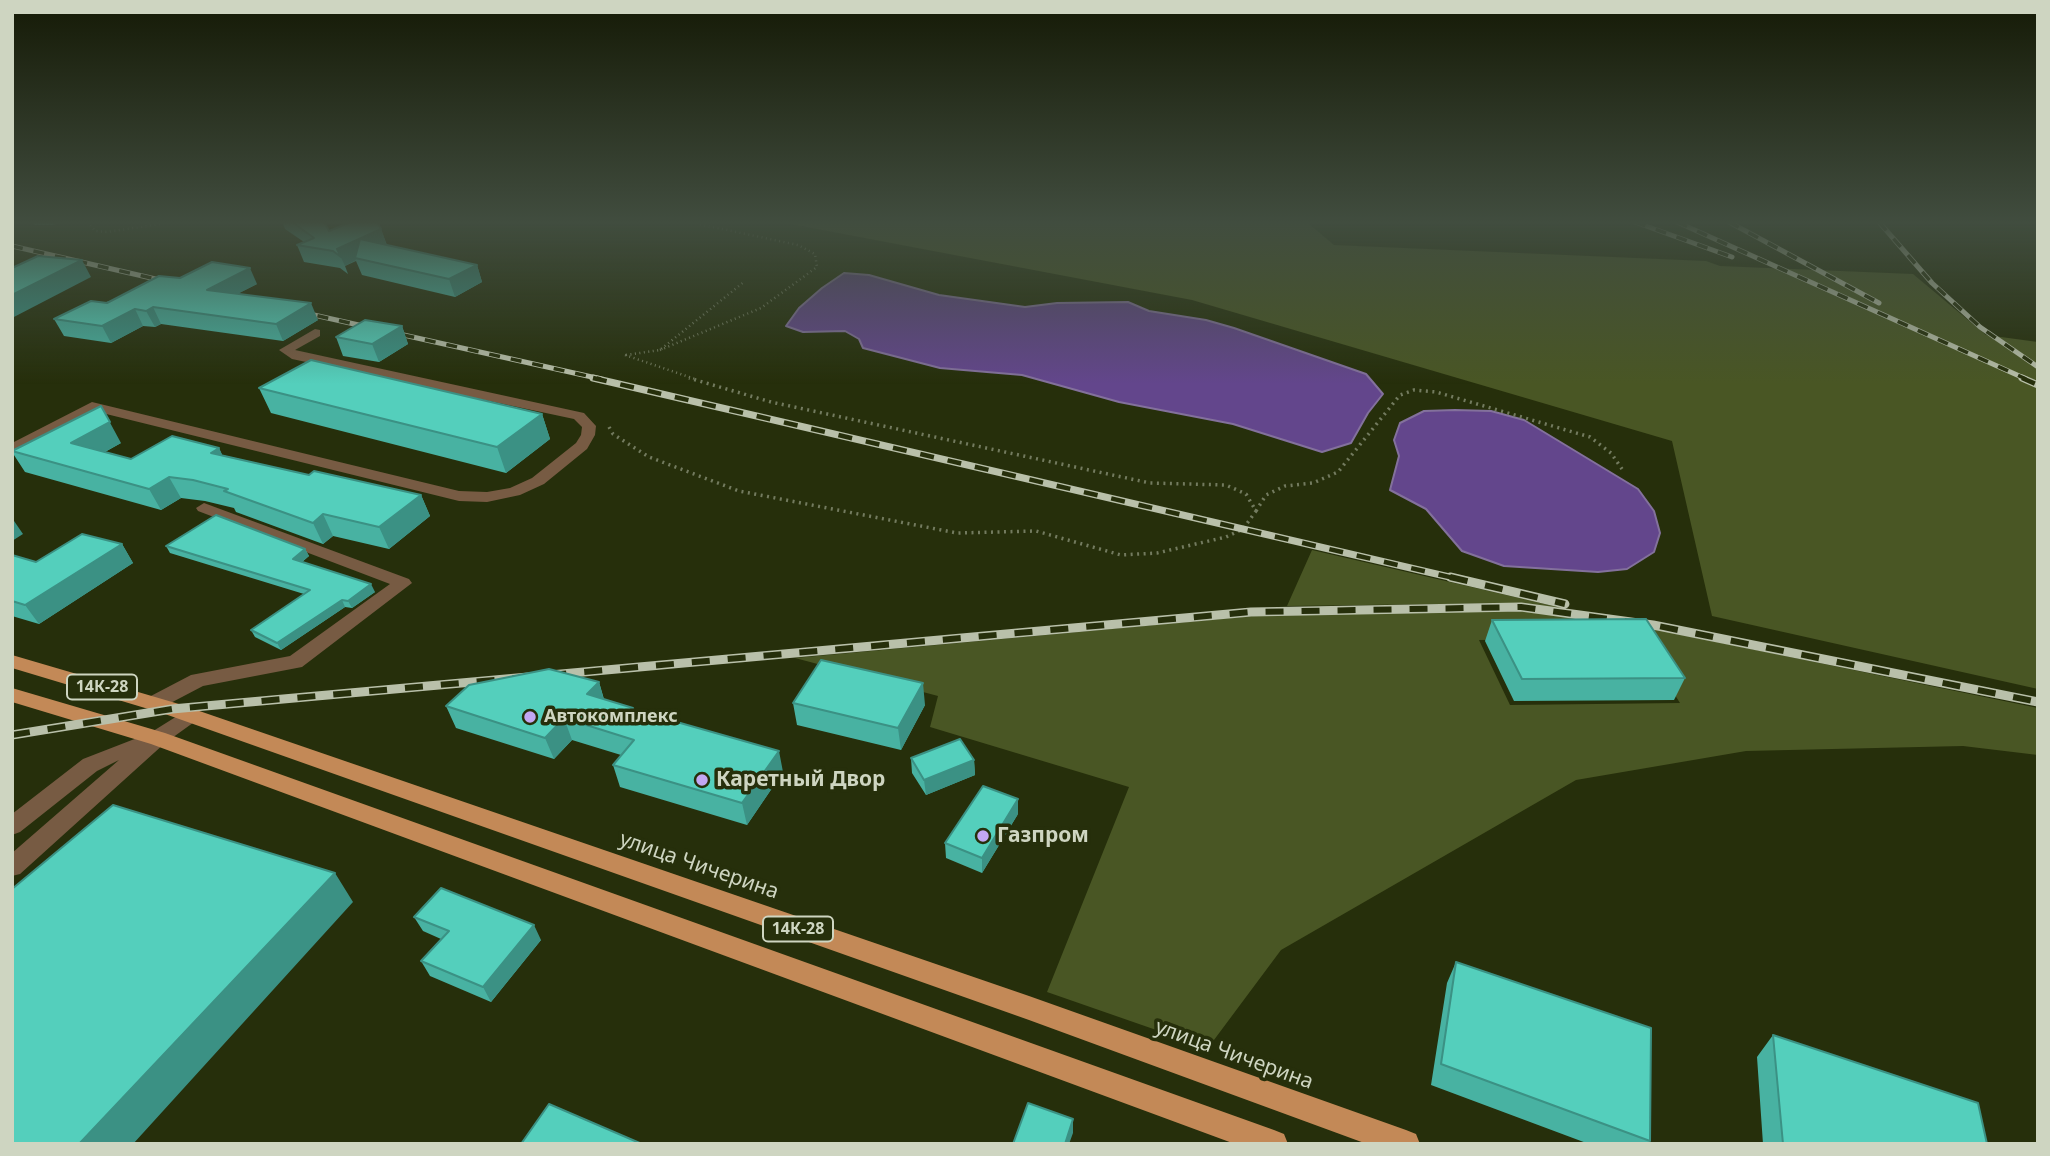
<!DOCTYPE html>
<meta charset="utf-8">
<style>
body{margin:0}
#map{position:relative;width:2050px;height:1156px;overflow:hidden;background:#262f0b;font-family:"Noto Sans",sans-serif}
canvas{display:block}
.frame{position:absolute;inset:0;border:14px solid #ced5c1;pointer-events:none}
</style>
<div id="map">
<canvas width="2050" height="1156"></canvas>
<div class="frame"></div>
</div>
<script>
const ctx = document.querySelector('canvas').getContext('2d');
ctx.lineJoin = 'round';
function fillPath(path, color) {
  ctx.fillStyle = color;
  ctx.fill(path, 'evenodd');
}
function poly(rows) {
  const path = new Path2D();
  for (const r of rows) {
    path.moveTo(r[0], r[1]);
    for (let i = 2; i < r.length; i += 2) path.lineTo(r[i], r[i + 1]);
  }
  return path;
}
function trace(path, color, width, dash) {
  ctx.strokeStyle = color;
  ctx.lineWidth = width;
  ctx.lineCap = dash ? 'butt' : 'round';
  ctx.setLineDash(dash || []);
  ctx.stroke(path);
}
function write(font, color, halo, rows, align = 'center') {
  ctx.font = font + ' "Noto Sans",sans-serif';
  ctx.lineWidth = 7;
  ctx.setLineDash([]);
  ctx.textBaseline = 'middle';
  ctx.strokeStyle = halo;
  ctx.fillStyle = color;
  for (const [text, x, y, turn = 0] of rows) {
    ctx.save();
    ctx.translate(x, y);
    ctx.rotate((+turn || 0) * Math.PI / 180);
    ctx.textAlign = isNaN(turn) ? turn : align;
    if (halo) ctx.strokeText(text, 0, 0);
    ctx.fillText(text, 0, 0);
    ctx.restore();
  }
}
fillPath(poly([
 [780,222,1307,222,1334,245,1706,261,1720,266,1913,274,1986,335,2038,342,2038,689,1712,616,1672,441,1192,300],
 [1312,550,1575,611,1517,603,1287,606],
 [1518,610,1654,629,2038,708,2038,755,1963,746,1746,751,1576,780,1281,950,1208,1048,1047,992,1129,787,930,727,938,696,795,658,1253,616],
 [1639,638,1680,703,1510,705,1479,640]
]), '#495624');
const water = poly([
 [844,273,869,275,939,295,1025,307,1057,303,1128,302,1149,311,1206,320,1234,328,1366,374,1383,394,1368,413,1351,443,1322,452,1233,424,1119,402,1022,375,940,368,863,348,859,339,845,331,803,332,786,326,799,308,822,288,844,273],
 [1455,410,1491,411,1524,420,1638,489,1654,511,1660,533,1654,552,1627,569,1598,572,1504,566,1462,551,1426,509,1390,490,1399,456,1394,440,1400,423,1424,411,1455,410]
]);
fillPath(water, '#63468c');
trace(water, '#83719c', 2);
trace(poly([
 [93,222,90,225,95,231,107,232,174,222],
 [660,350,761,308,817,267,815,254,798,245,689,222],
 [625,355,695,379],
 [626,355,660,350,745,281]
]), '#737b5f', 2.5, [1, 3.5]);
trace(poly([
 [609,427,613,434,649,457,739,491,957,533,1036,531,1121,555,1157,553,1226,537,1243,529,1256,511,1246,494,1226,485,1150,483,771,402,689,378],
 [1256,511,1266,495,1285,486,1313,483,1338,472,1400,395,1414,390,1436,392,1590,437,1611,453,1622,469]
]), '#737b5f', 3.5, [2, 4.5]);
fillPath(poly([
 [315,329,320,330,320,336,295,350,584,413,596,426,595,435,587,449,544,484,520,495,487,502,459,501,94,411,12,453,12,443,92,402,459,491,487,492,510,488,532,478,576,443,581,435,582,427,574,419,292,359,279,350,315,329],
 [204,503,409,579,412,583,302,667,203,686,161,708,147,708,144,703,147,698,191,675,290,656,390,584,198,511,196,508,204,503],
 [190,708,197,710,200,715,197,720,165,743,20,874,12,876,12,853,119,760,97,771,20,832,12,835,12,814,83,759,150,733,190,708]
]), '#775b43');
fillPath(poly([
 [12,655,179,704,1029,996,1406,1130,1416,1134,1420,1144,1367,1144,1029,1020,165,714,12,668,12,655],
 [12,688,165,733,1274,1130,1284,1134,1288,1144,1235,1144,151,744,12,702,12,688]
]), '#c38957');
const railFar2 = poly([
 [1635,222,1732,257],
 [1677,222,2026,379],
 [1729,222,1879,303],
 [1879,222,1932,283,1980,327,2038,367],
 [12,246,173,283],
 [296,311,601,379]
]);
const railFar1 = poly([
 [593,378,1458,579],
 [2022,378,2038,385]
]);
const rail = poly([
 [1450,577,1565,604],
 [12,735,172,709,1251,612,1521,607,1653,625,2038,702]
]);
trace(railFar2, '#b9c0aa', 5);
trace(railFar1, '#b9c0aa', 7);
trace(rail, '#b9c0aa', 9);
trace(railFar2, '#262f0b', 3.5, [11]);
trace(railFar1, '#262f0b', 4.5, [14]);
trace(rail, '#262f0b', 6, [18]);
fillPath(poly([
 [30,222,63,222,53,225,35,225],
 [282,222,324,222,329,231,381,229,387,245,477,265,482,282,455,297,362,275,356,261,345,266,348,274,340,268,304,262,297,245,304,242,285,229],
 [180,278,257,284,237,294,318,320,283,341,161,324,155,327,143,326,111,343,64,336,54,319],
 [402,326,408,344,379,362,343,356,336,337],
 [259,388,542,414,550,439,506,473,271,413],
 [121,443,105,452,131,459,219,448,222,455,309,475,421,495,430,516,389,549,333,536,323,544,236,512,234,508,205,501,181,498,161,510,25,472,12,452,12,451],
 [122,544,133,563,39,624,12,616,12,555,36,562],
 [166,546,305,549,309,556,302,562,375,592,352,608,345,607,281,650,255,637,251,630,304,594,170,553],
 [1492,620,1685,678,1674,700,1514,701,1485,641],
 [599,682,604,699,633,708,633,710,783,772,747,825,620,787,613,765,621,755,572,740,554,759,456,728,446,706],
 [793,703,925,705,901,750,797,725],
 [911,758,974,760,975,775,926,795,912,773],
 [1018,814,982,873,946,858,945,843],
 [414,917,541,940,491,1002,430,976,421,961,441,939,423,931],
 [1456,962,1650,1141,1648,1144,1589,1144,1431,1085,1447,983],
 [1773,1035,1987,1144,1763,1144,1757,1057]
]), '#48b2a2');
fillPath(poly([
 [52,222,63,222,53,225],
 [381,229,387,246,355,258,356,260,345,266,337,249],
 [82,260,91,277,12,318,12,295],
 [477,265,482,282,455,297,449,279],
 [250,268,257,284,214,306,207,290],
 [311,303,318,320,283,341,276,324],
 [153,307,161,324,155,327,146,311],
 [135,309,143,326,111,343,102,326],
 [402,326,408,344,379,362,372,344],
 [101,406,121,443,84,463,71,443],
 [542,414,550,439,506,473,497,447],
 [219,448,229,469,211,453],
 [169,477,181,498,161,510,149,489],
 [421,495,430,516,389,549,379,527],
 [323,514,333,536,323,544,313,523],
 [12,518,23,534,12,541],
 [122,544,133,563,39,624,25,605],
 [305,549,309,556,297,566,293,559],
 [371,584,375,592,352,608,348,601],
 [342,600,345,607,281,650,277,643],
 [599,682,605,704,587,694],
 [923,683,925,705,901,750,898,728],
 [564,718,572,740,554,759,545,738],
 [779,751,783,772,747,825,742,803],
 [974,760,975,775,926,795,924,780],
 [1018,799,1018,814,982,873,982,858],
 [335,873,353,902,133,1144,79,1144],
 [534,925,541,940,491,1002,483,987],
 [1073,1119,1073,1133,1069,1144,1065,1144]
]), '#3b9184');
const building = poly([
 [292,222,324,222,329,231,351,222,377,222,381,229,337,249,341,257,333,251,297,245,314,238,292,222],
 [360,239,477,265,449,279,355,258,360,239],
 [38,256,82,260,12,295,12,268,38,256],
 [212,262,250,268,207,290,311,303,276,324,153,307,146,311,135,309,102,326,54,319,91,301,107,303,159,276,180,278,212,262],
 [365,320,402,326,372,344,336,337,365,320],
 [311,360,542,414,497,447,259,388,311,360],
 [101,406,110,422,71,443,131,459,172,436,219,448,211,453,309,475,314,471,421,495,379,527,323,514,313,523,224,491,228,489,193,480,169,477,149,489,12,451,101,406],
 [216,515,305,549,293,559,371,584,348,601,342,600,277,643,251,630,310,590,166,546,216,515],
 [82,534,122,544,25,605,12,601,12,555,36,562,82,534],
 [1646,619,1685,678,1522,679,1492,620,1646,619],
 [821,660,923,683,898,728,793,703,821,660],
 [549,669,599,682,587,694,633,708,631,709,779,751,742,803,613,765,634,740,564,718,545,738,446,706,469,685,549,669],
 [960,739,974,760,924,780,911,758,960,739],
 [983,786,1018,799,982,858,945,843,983,786],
 [113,805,335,873,79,1144,12,1144,12,889,113,805],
 [441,888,534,925,483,987,421,961,449,931,414,917,441,888],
 [1456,962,1651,1028,1650,1141,1441,1064,1456,962],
 [1773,1035,1978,1103,1987,1144,1783,1144,1773,1035],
 [1028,1103,1073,1119,1065,1144,1013,1144,1028,1103],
 [549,1104,642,1144,521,1144,549,1104]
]);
fillPath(building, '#54cfbc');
trace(building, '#3b9184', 2);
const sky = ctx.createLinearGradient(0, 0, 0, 384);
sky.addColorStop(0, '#151a06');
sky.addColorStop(0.58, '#414d3f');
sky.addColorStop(1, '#414d3f00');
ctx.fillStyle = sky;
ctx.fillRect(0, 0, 2050, 384);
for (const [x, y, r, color] of [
 [530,717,7,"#c3a7f2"],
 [702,780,7,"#c3a7f2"],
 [983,836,7,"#c3a7f2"]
]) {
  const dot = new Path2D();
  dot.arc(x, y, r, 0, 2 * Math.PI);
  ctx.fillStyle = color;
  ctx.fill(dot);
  trace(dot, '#262f0b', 2.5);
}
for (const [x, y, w] of [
 [102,687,70],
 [798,929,70]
]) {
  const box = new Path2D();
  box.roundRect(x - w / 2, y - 12.5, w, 25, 5);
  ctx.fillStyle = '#262f0b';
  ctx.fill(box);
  trace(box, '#ced5c1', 2);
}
write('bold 16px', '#ced5c1', null, [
 ["14К-28",102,687],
 ["14К-28",798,929]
]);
write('bold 18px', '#ced5c1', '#262f0b', [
 ["Автокомплекс",544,717]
], 'left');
write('bold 21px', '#ced5c1', '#262f0b', [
 ["Каретный Двор",716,780],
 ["Газпром",997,836]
], 'left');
write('21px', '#ced5c1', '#262f0b', [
 ["улица Чичерина",699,866,19],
 ["улица Чичерина",1234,1055,20]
]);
</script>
